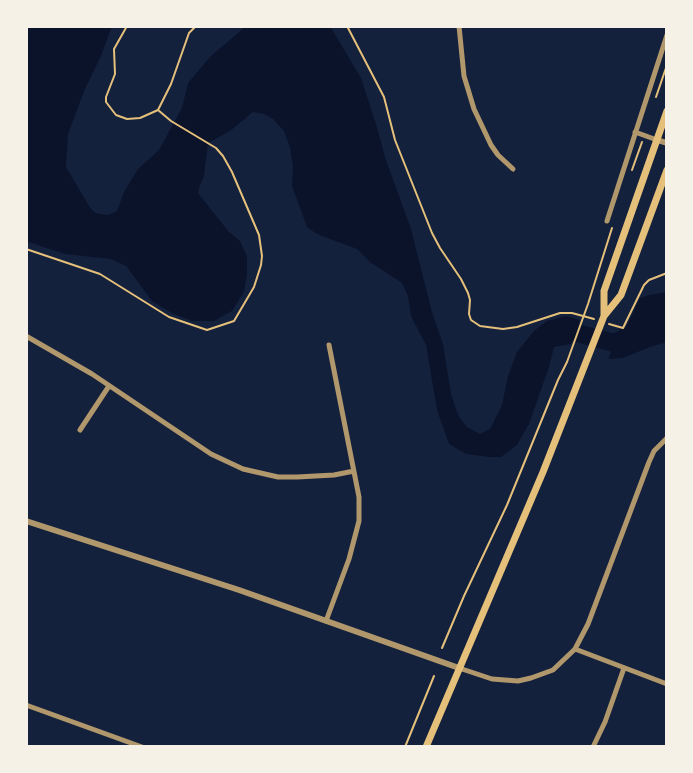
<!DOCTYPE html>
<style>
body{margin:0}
#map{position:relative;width:693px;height:773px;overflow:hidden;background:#14213d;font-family:Helvetica,sans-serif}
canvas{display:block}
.frame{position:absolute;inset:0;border:28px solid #f6f1e7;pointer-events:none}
</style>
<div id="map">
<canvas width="693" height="773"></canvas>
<div class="frame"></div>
</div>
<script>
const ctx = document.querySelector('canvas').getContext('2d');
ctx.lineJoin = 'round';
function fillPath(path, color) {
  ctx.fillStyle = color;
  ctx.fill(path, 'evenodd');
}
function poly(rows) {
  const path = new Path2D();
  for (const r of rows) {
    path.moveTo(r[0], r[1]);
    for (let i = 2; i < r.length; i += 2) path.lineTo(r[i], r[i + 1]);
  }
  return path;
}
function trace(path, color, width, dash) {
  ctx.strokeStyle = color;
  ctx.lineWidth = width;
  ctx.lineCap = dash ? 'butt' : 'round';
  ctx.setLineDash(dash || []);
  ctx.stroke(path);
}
fillPath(poly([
 [26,26,112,26,101,56,85,89,68,134,66,167,89,206,95,213,108,215,117,211,124,192,138,169,159,150,182,108,188,83,210,57,246,26,330,26,361,78,375,121,386,160,411,229,432,312,443,344,451,394,458,415,467,427,480,434,490,429,502,405,508,376,517,352,534,331,547,321,566,316,580,320,571,344,554,347,549,367,529,424,517,445,501,457,489,457,466,454,449,444,437,410,426,345,411,316,408,296,402,283,370,262,357,249,317,234,307,227,292,186,293,167,290,148,284,131,273,119,264,114,253,112,230,131,208,143,204,176,200,185,198,193,229,232,240,241,247,256,247,275,244,292,232,311,214,321,192,321,172,313,152,301,126,266,111,259,65,254,26,241],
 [667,292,667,342,650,347,623,358,608,359,620,329,625,329,640,298,649,295]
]), '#0b132b');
trace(poly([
 [557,337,573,332,614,343,641,330,667,315]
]), '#0b132b', 18);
trace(poly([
 [347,26,384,97,395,140,432,233,440,248,461,279,468,293,470,300,469,314,471,320,480,326,503,329,517,327,560,313,572,313,594,319],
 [656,97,667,65],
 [158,110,171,84,189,33,196,26],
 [632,170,642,142],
 [26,249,100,274,169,317,207,330,234,321,254,287,261,265,262,256,259,235,232,172,223,156,216,148,171,121,158,110,140,118,127,119,116,115,106,102,106,97,115,74,114,49,127,26],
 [609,324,623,328,644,285,649,280,667,273],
 [442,648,464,596,507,505,558,380,567,362,588,304,612,228],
 [405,747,434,676]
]), '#e5c07b', 2);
trace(poly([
 [459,26,464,76,474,109,491,145,498,155,513,169],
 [635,132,657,140],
 [607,221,667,35],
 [26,336,92,374,211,454,243,469,278,477,297,477,334,475,354,471],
 [80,430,109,386],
 [326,621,349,559,359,521,359,497,329,345],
 [575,649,588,624,649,462,654,451,667,438],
 [459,668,492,679,518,681,531,678,553,670,575,649,667,684],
 [26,705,142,747],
 [593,747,605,722,624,668]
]), '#b1986c', 5);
trace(poly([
 [657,140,667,143],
 [26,521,239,590,459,668]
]), '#b1986c', 6);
trace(poly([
 [604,315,604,291,667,111],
 [426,747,543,472,604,316,621,295,667,170]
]), '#e5c07b', 7);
</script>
